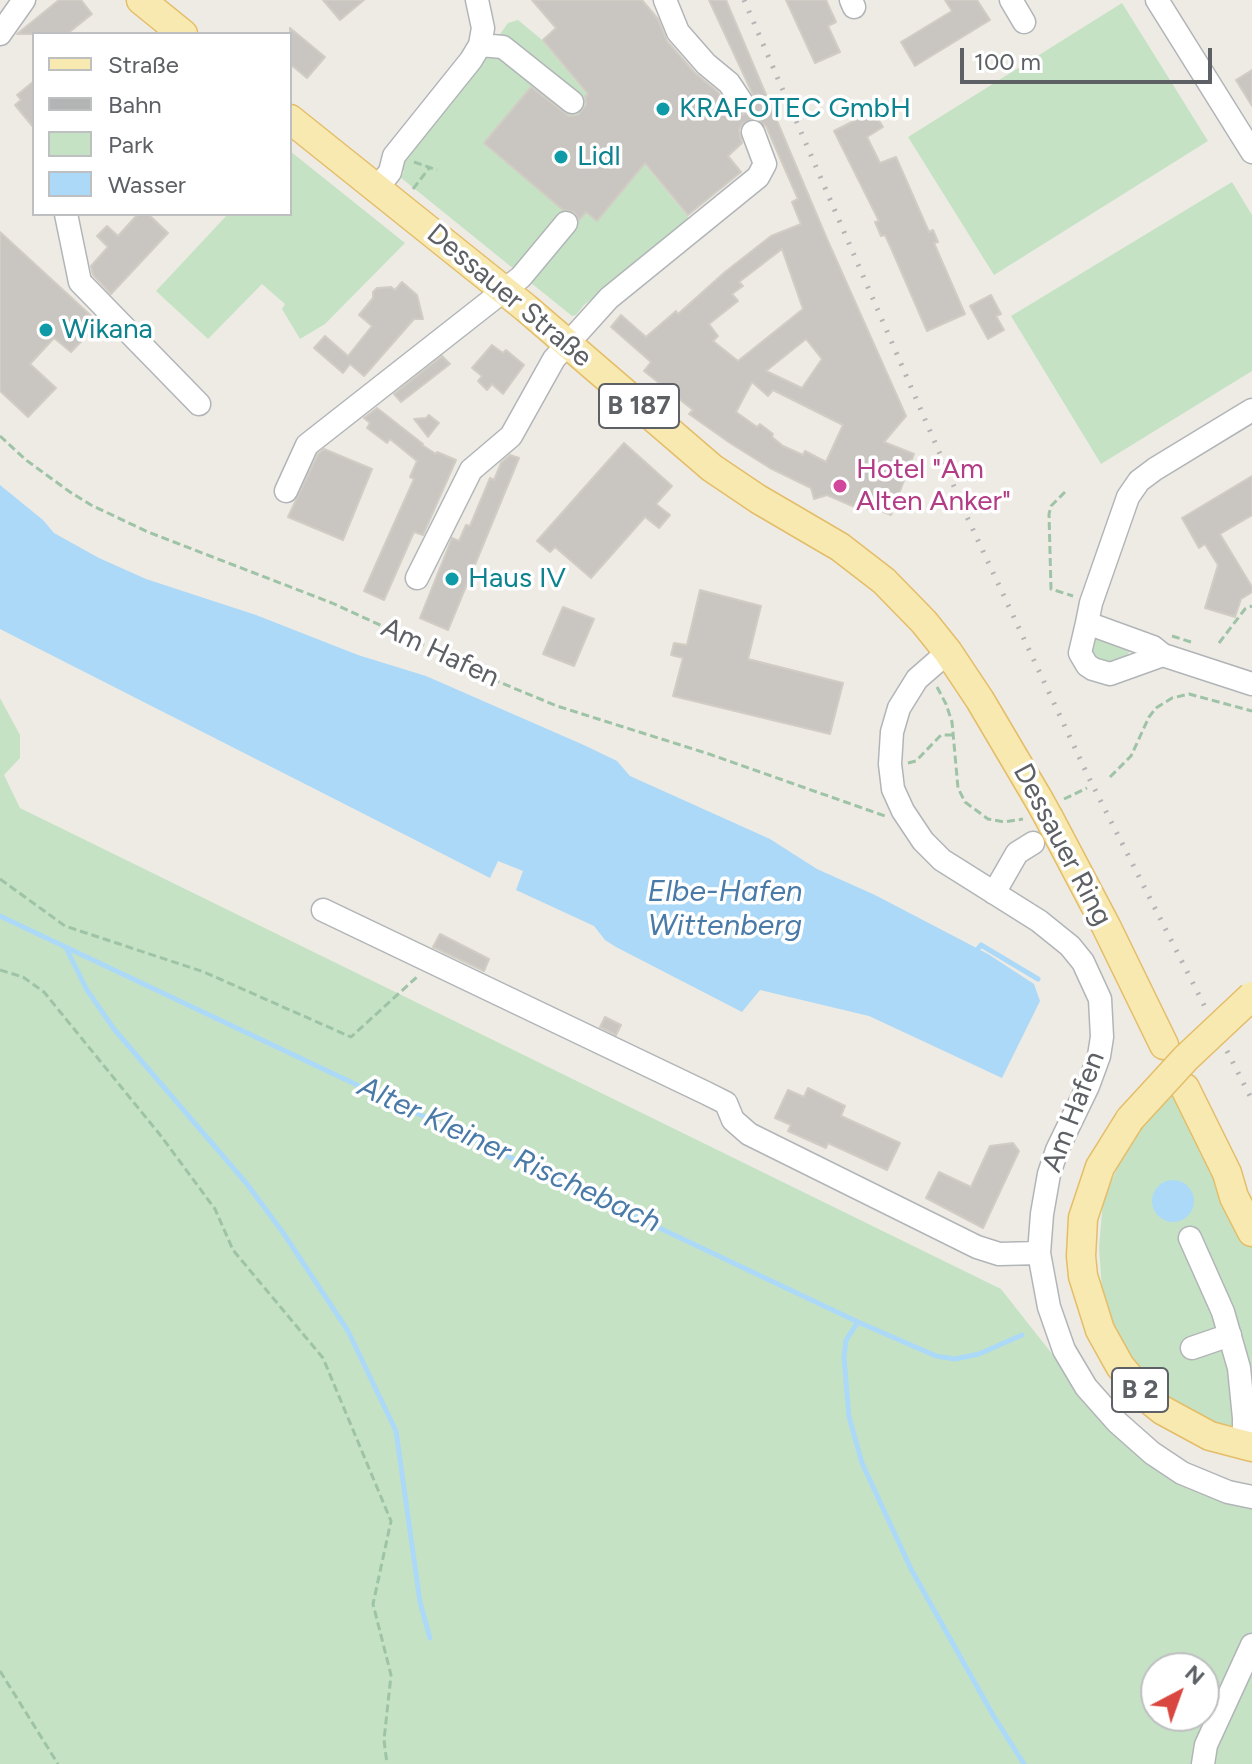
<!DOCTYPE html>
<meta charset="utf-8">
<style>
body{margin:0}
#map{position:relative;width:1252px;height:1764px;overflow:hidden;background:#eeebe5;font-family:Figtree,sans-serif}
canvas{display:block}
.legend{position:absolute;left:32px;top:32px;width:260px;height:184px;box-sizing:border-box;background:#fff;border:2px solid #bebfc1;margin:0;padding:10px 14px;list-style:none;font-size:24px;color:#5d6064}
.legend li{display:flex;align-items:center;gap:16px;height:40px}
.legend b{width:40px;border:2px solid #bebfc1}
.north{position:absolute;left:1140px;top:1652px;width:80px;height:80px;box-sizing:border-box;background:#fff;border:2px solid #bebfc1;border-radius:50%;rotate:41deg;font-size:22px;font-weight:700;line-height:32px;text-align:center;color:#5d6064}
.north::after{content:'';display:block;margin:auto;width:28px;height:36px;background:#d94740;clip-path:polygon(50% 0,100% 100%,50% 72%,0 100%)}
.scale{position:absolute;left:960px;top:48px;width:252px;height:36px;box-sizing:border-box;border:4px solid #5d6064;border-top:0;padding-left:10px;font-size:24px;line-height:28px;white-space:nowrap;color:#5d6064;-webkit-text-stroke:6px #fff;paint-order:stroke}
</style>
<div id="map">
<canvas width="1252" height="1764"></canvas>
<ul class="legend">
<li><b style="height:10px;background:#f7e9b0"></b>Straße</li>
<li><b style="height:10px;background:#b3b4b4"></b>Bahn</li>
<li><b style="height:22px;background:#c5e3c4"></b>Park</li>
<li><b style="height:22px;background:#acd9f7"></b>Wasser</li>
</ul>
<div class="north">N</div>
<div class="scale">100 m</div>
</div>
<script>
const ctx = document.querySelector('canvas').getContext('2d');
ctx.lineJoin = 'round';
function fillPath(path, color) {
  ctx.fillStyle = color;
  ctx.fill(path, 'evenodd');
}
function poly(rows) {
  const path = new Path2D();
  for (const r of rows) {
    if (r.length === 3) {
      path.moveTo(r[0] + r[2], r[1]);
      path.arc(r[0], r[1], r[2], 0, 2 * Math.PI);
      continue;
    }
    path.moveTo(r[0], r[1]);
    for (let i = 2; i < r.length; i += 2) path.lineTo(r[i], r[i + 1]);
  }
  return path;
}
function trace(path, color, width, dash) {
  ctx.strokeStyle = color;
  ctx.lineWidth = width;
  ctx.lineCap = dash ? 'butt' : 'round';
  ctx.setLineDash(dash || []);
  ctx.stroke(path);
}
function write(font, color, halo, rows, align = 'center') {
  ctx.font = font + ' Figtree,sans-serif';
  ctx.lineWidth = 7;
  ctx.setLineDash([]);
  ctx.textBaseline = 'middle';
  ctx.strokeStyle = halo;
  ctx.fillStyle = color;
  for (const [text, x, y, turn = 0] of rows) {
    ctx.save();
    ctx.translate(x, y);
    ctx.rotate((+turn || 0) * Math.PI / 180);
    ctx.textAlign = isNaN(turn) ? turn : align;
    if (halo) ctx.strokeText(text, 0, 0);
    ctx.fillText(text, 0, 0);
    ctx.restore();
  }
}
fillPath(poly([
 [1122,3,1208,141,994,275,908,137],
 [518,20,541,39,689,218,702,208,704,211,584,305,576,315,572,316,400,177,404,172,397,166,476,68,508,23],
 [290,151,405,243,325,324,300,339,282,309,285,304,262,284,208,339,156,291,228,214,290,214],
 [1232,182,1252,215,1252,371,1101,464,1011,316],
 [1099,633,1131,649,1126,657,1106,663,1094,657,1088,646],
 [0,698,20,735,20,758,4,775,20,808,1001,1289,1053,1355,1070,1381,1166,1473,1252,1507,1252,1764,0,1764],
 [1156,1668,1204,1668,1204,1716,1156,1716],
 [1168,1087,1252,1247,1252,1432,1224,1427,1178,1405,1145,1377,1118,1343,1102,1290,1099,1248,1103,1200,1124,1153,1140,1130,1138,1123]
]), '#c5e3c4');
fillPath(poly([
 [0,485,43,520,54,533,99,558,146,579,256,615,358,655,426,676,586,746,617,761,630,776,770,839,817,869,875,895,988,954,1034,984,1040,1001,1002,1078,869,1016,760,990,742,1012,616,947,605,940,594,926,516,890,523,871,498,861,490,878,0,629],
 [1173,1201,21]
]), '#acd9f7');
trace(poly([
 [0,916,858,1322,936,1356,955,1359,979,1354,1022,1335],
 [67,950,87,990,114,1029,247,1184,284,1234,348,1331,396,1431,420,1602,430,1638],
 [977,950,981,945,1038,979],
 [858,1322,846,1340,844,1357,849,1417,862,1463,911,1569,993,1715,1024,1764]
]), '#acd9f7', 5);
const building = poly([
 [59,0,81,0,92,14,67,34,17,34,59,0],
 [323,0,364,0,340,20,323,0],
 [532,0,642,0,658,19,667,41,695,73,718,92,730,109,743,115,753,108,755,99,709,0,726,0,827,239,906,416,884,442,914,454,891,515,859,502,857,508,827,495,814,499,811,488,770,468,730,443,689,414,693,410,644,371,651,362,611,327,621,315,646,337,676,311,678,314,725,272,771,236,801,224,792,202,798,199,766,126,755,118,742,124,739,130,742,143,728,156,741,172,688,215,645,163,597,221,586,212,579,220,574,212,563,210,484,143,531,87,569,116,578,115,586,105,585,97,588,94,543,40,556,28,532,0],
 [782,249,803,309,738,361,713,341,718,336,709,324,738,301,732,294,743,286,739,282,782,249],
 [806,339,822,359,802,388,766,371,806,339],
 [752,382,768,396,773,390,843,425,826,462,805,451,803,455,783,446,772,437,773,434,760,424,757,427,736,412,752,382],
 [786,0,826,0,836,22,828,26,840,52,815,63,786,0],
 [945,0,977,0,990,20,915,66,901,42,952,11,945,0],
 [290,28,325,57,307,78,290,64,290,28],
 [1252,70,1252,106,1236,80,1252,70],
 [34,81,34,128,15,105,21,100,17,95,34,81],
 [873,111,883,127,867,137,880,163,896,157,929,232,933,230,938,242,934,243,965,314,927,331,891,248,885,235,881,236,875,222,879,221,834,131,873,111],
 [138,214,148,214,168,233,111,294,93,275,91,266,108,247,97,236,107,226,118,236,138,214],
 [0,232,99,323,71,352,54,338,30,364,56,388,28,417,0,391,0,232],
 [402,282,417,295,423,319,414,319,364,376,350,364,343,373,314,348,325,336,348,356,372,326,359,315,373,298,373,292,377,288,391,287,395,290,402,282],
 [991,295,1001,314,996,316,1004,330,988,339,970,306,991,295],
 [492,345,503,353,506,350,524,365,503,394,492,384,487,390,478,381,482,376,472,368,492,345],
 [442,356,450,364,401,402,394,394,442,356],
 [377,408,423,444,422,445,436,454,437,452,456,460,423,535,414,532,384,600,364,591,414,479,410,477,417,461,390,439,387,443,367,428,370,423,364,418,377,408],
 [429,415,439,423,428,437,414,419,426,418,429,415],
 [624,443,672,486,656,504,670,515,659,528,645,517,591,578,555,547,550,552,537,541,624,443],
 [324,449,372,469,343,540,288,517,318,454,324,449],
 [510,455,519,458,448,630,420,618,452,538,459,541,466,525,470,526,490,478,494,480,501,463,510,455],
 [1252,476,1252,515,1220,534,1252,587,1252,592,1241,599,1235,617,1205,608,1218,565,1205,544,1199,548,1182,518,1252,476],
 [700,590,761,606,748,659,843,683,830,734,673,696,683,658,671,655,674,643,687,645,700,590],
 [563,607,594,619,574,666,543,654,563,607],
 [440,934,489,959,484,971,433,947,440,934],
 [605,1017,621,1025,616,1035,600,1027,605,1017],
 [808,1088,845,1106,841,1116,900,1143,887,1170,828,1143,826,1148,788,1131,791,1125,775,1118,788,1090,804,1097,808,1088],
 [1013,1143,1019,1151,983,1228,926,1198,939,1172,971,1187,990,1146,1013,1143]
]);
fillPath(building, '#c9c6c2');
trace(building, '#d2cdc4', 2);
const minor = poly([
 [665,0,678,32,706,64,729,83,741,101],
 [851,0,854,7],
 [1011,0,1024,22],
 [1157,0,1252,152],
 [0,34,24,0],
 [480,45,503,47,572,102],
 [377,188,390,172,394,156,471,60,480,45,483,28,477,0],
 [66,214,80,282,199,404],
 [286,491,307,445,521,277,566,223],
 [417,578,471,470,511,436,554,359,609,298,758,177,765,164,753,132],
 [1087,623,1091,603,1128,497,1139,481,1155,469,1252,410],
 [1087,623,1153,647,1163,655,1110,674,1093,669,1087,665,1080,653,1087,623],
 [948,652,917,679,899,708,892,732,890,764,893,789,903,811,923,841,942,860,1039,921,1070,946,1083,962,1100,999,1102,1037,1099,1056,1088,1086,1057,1150,1049,1174,1042,1214,1039,1253,1049,1307,1064,1350,1086,1387,1117,1422,1152,1453,1182,1473,1228,1492,1252,1497],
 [1163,655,1252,684],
 [994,893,1017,853,1033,843],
 [323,910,706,1093,726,1103,733,1120,749,1134,977,1247,999,1254,1039,1253],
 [1190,1238,1223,1312,1239,1368,1244,1418,1244,1445],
 [1192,1348,1230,1335],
 [1203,1764,1206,1745,1252,1645]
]);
const major = poly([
 [141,0,183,34],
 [290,119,526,308,712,468,758,499,840,547,884,581,924,622,948,652,980,700,1039,800],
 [1049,818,1106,926,1164,1045],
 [1185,1088,1227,1173,1234,1197,1252,1232],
 [1130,1119,1100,1167,1083,1218,1081,1256,1083,1276,1100,1330,1120,1366,1146,1397,1162,1410,1210,1436,1252,1447]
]);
trace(minor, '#b2b5b8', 25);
trace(major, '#e4bd68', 31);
trace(poly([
 [414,162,437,170],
 [413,189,430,167],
 [0,436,26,460,70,492,91,505,148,532,332,603,426,646,487,677,557,706,709,754,885,816],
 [1065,492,1051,506,1049,514,1051,589,1073,596],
 [1172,636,1191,642],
 [1219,643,1245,609,1252,606],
 [937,687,946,704,952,722,958,788,965,802,988,819,1004,822,1023,819],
 [908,763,916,761,941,735,953,735],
 [1110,777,1131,756,1149,717,1156,708,1172,698,1189,694,1252,711],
 [1064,799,1087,788],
 [0,879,65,926,204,972,351,1037,418,976],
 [0,970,23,977,44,992,161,1136,215,1209,233,1250,323,1358,391,1521,373,1604,391,1675,384,1740,387,1764],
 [0,1671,58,1764]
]), '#9ec3a7', 3, [8, 4]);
trace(minor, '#fff', 22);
trace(major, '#f7e9b0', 28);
trace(poly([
 [744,0,968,519,1088,776,1205,1007],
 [1227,1051,1252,1100]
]), '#b3b4b4', 5, [2, 10]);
const majorBridge = poly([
 [1039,800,1049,818],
 [1130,1119,1186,1058,1252,996]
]);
trace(majorBridge, '#e4bd68', 31, []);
trace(majorBridge, '#f7e9b0', 28);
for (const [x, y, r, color] of [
 [663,109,8,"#0f9aa8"],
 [561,157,8,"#0f9aa8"],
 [46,330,8,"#0f9aa8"],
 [840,486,8,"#d1479c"],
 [452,579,8,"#0f9aa8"]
]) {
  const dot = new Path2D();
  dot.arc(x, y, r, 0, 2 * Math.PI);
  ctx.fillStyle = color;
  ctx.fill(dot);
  trace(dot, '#fff', 3);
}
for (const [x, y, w] of [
 [639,406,80],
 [1140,1390,56]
]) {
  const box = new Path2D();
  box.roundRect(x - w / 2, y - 22, w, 44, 6);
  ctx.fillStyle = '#fff';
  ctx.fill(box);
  trace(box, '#5d6064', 2);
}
write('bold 26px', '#5d6064', null, [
 ["B 187",639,406],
 ["B 2",1140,1390]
]);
write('28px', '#0d838f', '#fff', [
 ["KRAFOTEC GmbH",679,109],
 ["Lidl",577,157],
 ["Wikana",62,330],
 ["Haus IV",468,579]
], 'left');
write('28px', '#5d6064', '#fff', [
 ["Dessauer Straße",509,296,40],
 ["Am Hafen",440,653,25],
 ["Dessauer Ring",1062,845,62],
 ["Am Hafen",1074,1112,-69]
]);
write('28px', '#b23c85', '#fff', [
 ["Hotel \"Am",856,470],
 ["Alten Anker\"",856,502]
], 'left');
write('italic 30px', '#4a7aa7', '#fff', [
 ["Elbe-Hafen",725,892],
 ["Wittenberg",725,926],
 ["Alter Kleiner Rischebach",509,1155,25]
]);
</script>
